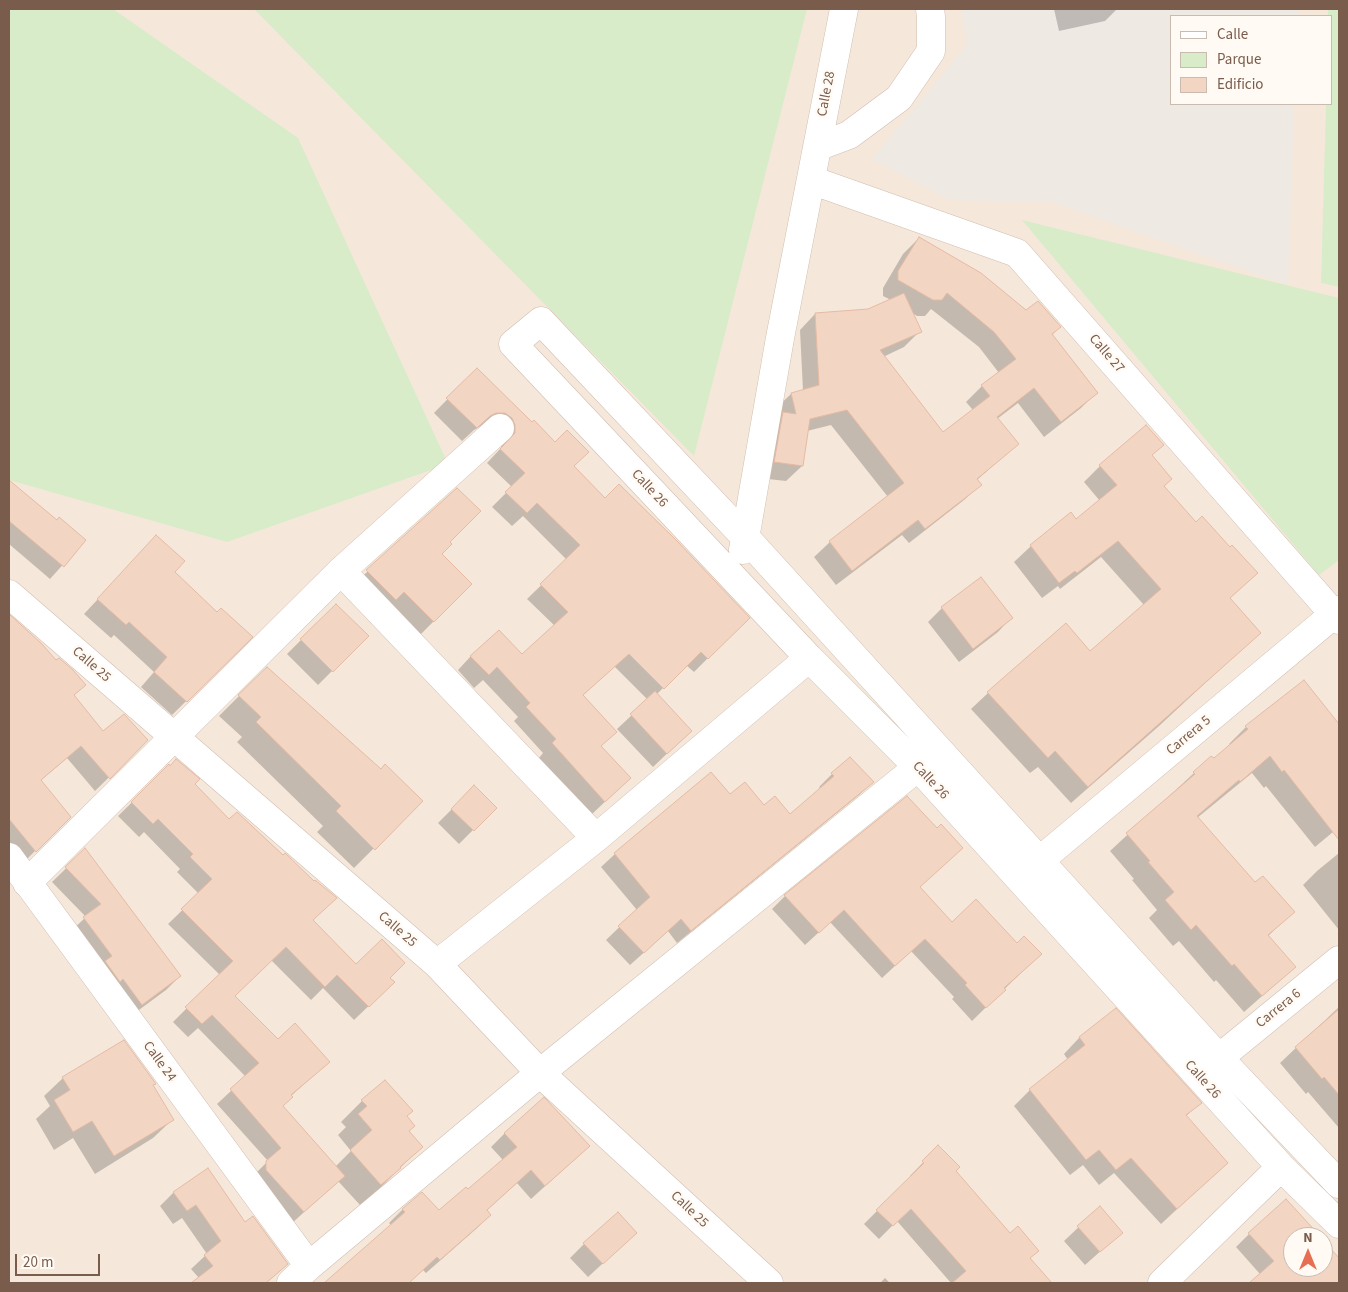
<!DOCTYPE html>
<style>
body{margin:0}
#map{position:relative;width:1348px;height:1292px;overflow:hidden;background:#fdf6ec;font-family:"Source Sans 3",sans-serif}
canvas{display:block}
.frame{position:absolute;inset:0;border:10px solid #7a5c4d;pointer-events:none}
.legend{position:absolute;left:1170px;top:15px;width:162px;height:90px;box-sizing:border-box;background:#fffaf3;border:1px solid #cabbb1;margin:0;padding:6px 9px;list-style:none;font-size:15px;color:#7a5c4d}
.legend li{display:flex;align-items:center;gap:10px;height:25px}
.legend b{width:25px;border:1px solid #cabbb1}
.north{position:absolute;left:1283px;top:1227px;width:50px;height:50px;box-sizing:border-box;background:#fffaf3;border:1px solid #cabbb1;border-radius:50%;rotate:0deg;font-size:14px;font-weight:700;line-height:20px;text-align:center;color:#7a5c4d}
.north::after{content:'';display:block;margin:auto;width:18px;height:22px;background:#e76f51;clip-path:polygon(50% 0,100% 100%,50% 72%,0 100%)}
.scale{position:absolute;left:15px;top:1254px;width:85px;height:22px;box-sizing:border-box;border:2px solid #7a5c4d;border-top:0;padding-left:6px;font-size:15px;line-height:18px;white-space:nowrap;color:#7a5c4d;-webkit-text-stroke:4px #fffaf3;paint-order:stroke}
</style>
<div id="map">
<canvas width="1348" height="1292"></canvas>
<div class="frame"></div>
<ul class="legend">
<li><b style="height:6px;background:#fff"></b>Calle</li>
<li><b style="height:14px;background:#d8ecc9"></b>Parque</li>
<li><b style="height:14px;background:#f3d5c3"></b>Edificio</li>
</ul>
<div class="north">N</div>
<div class="scale">20 m</div>
</div>
<script>
const ctx = document.querySelector('canvas').getContext('2d');
ctx.lineJoin = 'round';
function fillPath(path, color) {
  ctx.fillStyle = color;
  ctx.fill(path, 'evenodd');
}
function poly(rows) {
  const path = new Path2D();
  for (const r of rows) {
    path.moveTo(r[0], r[1]);
    for (let i = 2; i < r.length; i += 2) path.lineTo(r[i], r[i + 1]);
  }
  return path;
}
function trace(path, color, width, dash) {
  ctx.strokeStyle = color;
  ctx.lineWidth = width;
  ctx.lineCap = dash ? 'butt' : 'round';
  ctx.setLineDash(dash || []);
  ctx.stroke(path);
}
function write(font, color, halo, rows, align = 'center') {
  ctx.font = font + ' "Source Sans 3",sans-serif';
  ctx.lineWidth = 4.5;
  ctx.setLineDash([]);
  ctx.textBaseline = 'middle';
  ctx.strokeStyle = halo;
  ctx.fillStyle = color;
  for (const [text, x, y, turn = 0] of rows) {
    ctx.save();
    ctx.translate(x, y);
    ctx.rotate((+turn || 0) * Math.PI / 180);
    ctx.textAlign = isNaN(turn) ? turn : align;
    if (halo) ctx.strokeText(text, 0, 0);
    ctx.fillText(text, 0, 0);
    ctx.restore();
  }
}
fillPath(poly([
 [9,9,1339,9,1339,1283,9,1283],
 [1172,16,1332,16,1332,104,1172,104],
 [1293,1237,1323,1237,1323,1267,1293,1267]
]), '#f5e8da');
fillPath(poly([
 [961,9,1297,9,1297,16,1172,16,1172,104,1294,104,1288,285,1051,202,949,200,872,159,967,45]
]), '#efe9e4');
fillPath(poly([
 [9,9,113,9,298,138,448,464,227,542,9,480],
 [254,9,807,9,694,456],
 [1328,9,1339,9,1339,287,1321,283,1326,104,1332,104,1332,16,1328,16],
 [1022,220,1339,298,1339,560,1319,575]
]), '#d8ecc9');
fillPath(poly([
 [1054,9,1117,9,1105,21,1059,31],
 [919,238,1026,312,1059,327,1052,335,1097,392,1081,408,1044,437,1018,403,997,419,1017,444,977,480,980,485,964,500,909,543,902,535,836,585,814,557,830,542,888,497,831,425,807,431,802,466,786,481,759,478,775,409,791,394,803,391,800,330,815,314,868,311,891,300,883,296,883,288,903,254],
 [931,309,979,347,999,373,982,386,966,402,973,410,942,433,883,357,904,347,920,331,911,312,917,316,925,316],
 [477,369,605,499,748,618,694,672,686,665,657,694,677,744,653,767,617,729,648,700,614,666,582,696,600,747,630,778,591,815,539,758,543,753,514,721,518,717,483,680,474,688,458,670,471,656,522,656,555,626,527,599,567,560,523,516,512,526,492,507,512,487,487,463,501,448,502,440,491,427,481,426,474,430,462,441,434,413],
 [1162,445,1151,456,1163,487,1196,524,1229,549,1256,573,1229,599,1259,633,1159,726,1071,803,1038,767,1030,773,971,709,988,693,1090,653,1144,605,1101,557,1060,589,1058,586,1042,598,1014,562,1031,546,1076,520,1100,501,1084,482,1100,466],
 [17,489,56,522,85,540,50,579,9,544,9,497],
 [457,489,448,542,440,554,471,584,420,635,353,585],
 [143,551,173,573,217,613,251,637,172,715,141,687,154,672,114,635,111,638,84,614],
 [981,578,1011,618,998,632,959,662,928,622,942,608],
 [336,605,367,636,318,685,287,654],
 [9,616,41,644,56,662,84,685,73,696,103,732,147,740,95,791,67,758,40,781,69,817,22,864,9,847],
 [267,668,381,770,421,801,354,868,317,832,323,826,237,742,242,737,219,716],
 [1304,682,1339,726,1339,827,1315,847,1266,786,1264,788,1252,773,1197,818,1255,884,1293,912,1268,936,1295,967,1244,1012,1216,980,1214,982,1179,941,1173,946,1149,918,1157,910,1132,880,1134,879,1110,851,1194,773,1213,760,1230,745,1229,744,1246,727],
 [169,766,193,784,312,921,356,966,388,978,379,996,354,1020,323,988,311,1000,271,960,234,996,314,1075,291,1096,281,1106,335,1167,351,1151,338,1135,346,1127,341,1122,362,1101,406,1116,408,1132,421,1147,379,1189,360,1205,338,1181,290,1225,253,1176,268,1161,217,1104,246,1077,198,1028,188,1037,173,1022,220,975,168,924,199,894,177,872,180,869,144,832,139,837,118,816],
 [711,774,730,796,790,816,821,789,819,787,832,774,872,782,859,795,677,943,668,931,630,965,606,940,637,910,601,867,615,854],
 [474,787,495,808,459,844,438,823],
 [85,850,180,976,166,990,128,1018,70,932,86,917,52,882],
 [1339,853,1339,930,1303,885,1317,871],
 [918,888,952,923,1027,967,972,1021,952,999,954,997,911,951,882,978,830,922,805,945,772,909,785,896],
 [1339,1007,1339,1128,1308,1092,1306,1094,1280,1063],
 [1115,1010,1200,1103,1185,1117,1227,1163,1161,1224,1114,1173,1099,1185,1083,1165,1070,1175,1014,1106,1030,1090,1068,1060,1064,1054,1079,1038],
 [63,1078,152,1086,172,1120,153,1138,95,1174,73,1138,54,1150,36,1119,50,1106,44,1096],
 [505,1133,589,1146,531,1199,517,1183,486,1211,490,1215,476,1229,426,1273,423,1270,408,1283,332,1283,383,1239,392,1226,389,1223,403,1209,439,1212,468,1191,503,1160,491,1147],
 [938,1147,954,1171,1050,1283,951,1283,897,1221,879,1239,864,1224,911,1177,910,1176],
 [174,1192,245,1224,287,1264,266,1283,193,1283,199,1278,191,1269,207,1254,182,1218,173,1224,160,1206],
 [1100,1207,1121,1233,1085,1265,1064,1241],
 [636,1233,588,1277,570,1258,584,1244],
 [1249,1234,1293,1237,1293,1267,1323,1267,1323,1241,1339,1258,1339,1283,1251,1283,1260,1274,1236,1247],
 [885,1278,890,1283,880,1283]
]), '#0003');
const building = poly([
 [919,237,981,273,1026,310,1038,301,1061,327,1052,334,1098,393,1061,422,1034,388,997,417,1019,444,977,479,982,485,925,529,918,520,852,571,829,541,904,483,847,410,810,419,803,466,774,462,783,412,796,414,791,393,819,385,815,313,868,309,904,293,922,332,880,350,943,432,990,396,981,385,1016,359,994,332,947,293,942,300,933,300,898,280,898,271,919,237],
 [477,368,532,422,534,420,555,442,567,430,589,452,574,466,605,498,619,484,677,541,750,618,708,659,701,652,664,689,629,654,583,695,617,732,601,746,631,778,605,802,552,743,556,739,526,707,530,703,497,667,489,675,470,656,499,630,522,654,568,612,540,584,580,545,537,503,527,513,505,492,525,473,500,449,515,433,515,425,512,418,505,413,496,413,490,416,477,428,446,398,477,368],
 [1146,425,1164,445,1152,455,1172,479,1164,486,1196,522,1202,516,1230,547,1232,545,1258,573,1230,598,1261,633,1088,787,1055,751,1048,758,987,692,1066,623,1090,651,1161,589,1118,541,1077,573,1075,571,1059,583,1030,545,1071,512,1076,519,1117,485,1099,465,1146,425],
 [9,480,57,520,59,517,86,540,64,567,9,521,9,480],
 [457,488,481,511,450,542,452,544,442,554,472,584,434,622,404,592,396,600,366,570,457,488],
 [156,535,185,561,175,572,217,612,221,608,253,637,187,702,154,672,167,657,129,622,126,625,97,599,156,535],
 [981,577,1013,618,973,649,941,607,981,577],
 [336,604,369,636,333,672,300,639,336,604],
 [9,614,42,644,56,660,59,658,73,670,86,685,74,695,103,731,124,714,148,740,110,779,81,746,41,780,71,817,36,852,9,819,9,614],
 [267,667,381,769,385,764,423,801,375,850,336,811,341,806,256,722,261,717,238,695,267,667],
 [1304,680,1339,724,1339,840,1284,770,1282,772,1270,756,1240,782,1239,780,1197,816,1255,882,1263,876,1295,912,1268,935,1296,967,1262,996,1234,964,1232,966,1196,925,1191,930,1165,900,1174,892,1148,862,1150,861,1126,833,1195,774,1193,772,1211,756,1214,758,1248,729,1245,726,1304,680],
 [655,691,692,731,667,754,630,714,655,691],
 [850,757,874,782,691,931,681,919,644,953,618,926,650,897,614,853,711,772,730,794,745,782,764,805,775,796,790,814,834,776,831,773,850,757],
 [176,759,200,779,195,784,229,819,237,812,283,855,285,853,314,881,315,880,337,898,313,920,356,964,382,939,405,963,390,978,395,982,369,1007,337,975,325,987,286,947,235,996,278,1039,295,1023,330,1062,291,1095,293,1097,283,1106,345,1176,304,1212,266,1170,266,1161,281,1148,230,1089,259,1063,212,1015,202,1024,185,1007,233,961,181,909,212,879,190,857,193,854,158,819,153,824,131,802,169,764,170,766,176,759],
 [474,785,497,808,474,831,451,809,474,785],
 [907,796,937,828,941,824,963,848,920,887,952,922,976,899,1017,943,1024,936,1042,954,1004,988,1006,990,986,1008,965,985,967,983,925,939,895,966,844,910,819,933,784,895,907,796],
 [85,848,181,976,142,1005,123,979,120,982,105,961,112,956,83,917,101,904,65,867,85,848],
 [1116,1008,1202,1103,1186,1115,1228,1163,1177,1209,1131,1158,1116,1170,1099,1150,1086,1160,1029,1089,1085,1045,1079,1037,1116,1008],
 [1339,1009,1339,1095,1324,1077,1322,1079,1295,1047,1339,1009],
 [124,1040,156,1084,153,1085,174,1120,114,1156,92,1121,73,1132,54,1100,70,1090,62,1077,124,1040],
 [385,1080,413,1111,407,1116,415,1126,409,1131,423,1147,400,1167,401,1168,381,1185,350,1150,372,1130,358,1114,367,1106,361,1100,385,1080],
 [544,1097,590,1146,545,1186,531,1170,487,1210,491,1215,440,1260,437,1257,409,1283,324,1283,405,1212,402,1209,422,1192,439,1210,466,1187,468,1189,517,1147,504,1133,544,1097],
 [938,1145,960,1167,956,1171,1010,1233,1018,1226,1039,1251,1030,1258,1052,1283,952,1283,966,1271,911,1209,893,1226,876,1210,924,1163,922,1161,938,1145],
 [208,1168,245,1222,253,1216,288,1264,266,1283,191,1283,213,1266,204,1255,221,1241,196,1205,187,1211,173,1192,208,1168],
 [1286,1199,1321,1237,1293,1237,1293,1267,1323,1267,1323,1240,1339,1258,1339,1283,1249,1283,1274,1261,1248,1233,1286,1199],
 [1100,1206,1123,1233,1100,1252,1077,1226,1100,1206],
 [618,1212,637,1233,603,1264,583,1243,618,1212]
]);
fillPath(building, '#f3d5c3');
trace(building, '#e6bba3', 1);
const minor = poly([
 [817,147,849,135,899,98,931,51,931,17,930,9],
 [811,180,1017,253,1339,620],
 [743,550,780,338,844,9],
 [341,571,596,838],
 [9,594,437,964,540,1073,769,1283],
 [9,857,309,1266],
 [1039,861,1339,610],
 [27,883,341,571,500,428],
 [437,964,596,838,809,658],
 [1219,1058,1339,960],
 [1339,1184,1219,1058,746,538,541,321,513,344,809,658,918,767,1281,1167,1339,1224],
 [291,1283,309,1266,540,1073,918,767],
 [1162,1283,1281,1167]
]);
trace(minor, '#d1beb0', 29);
trace(minor, '#fff', 28);
write('14px', '#7a5c4d', '#fffaf3', [
 ["Calle 28",827,94,-79],
 ["Calle 27",1106,354,49],
 ["Calle 26",649,489,47],
 ["Calle 25",91,665,41],
 ["Carrera 5",1189,736,-40],
 ["Calle 26",930,781,47],
 ["Calle 25",397,930,41],
 ["Carrera 6",1279,1009,-39],
 ["Calle 24",159,1062,54],
 ["Calle 26",1202,1080,48],
 ["Calle 25",689,1210,43]
]);
</script>
